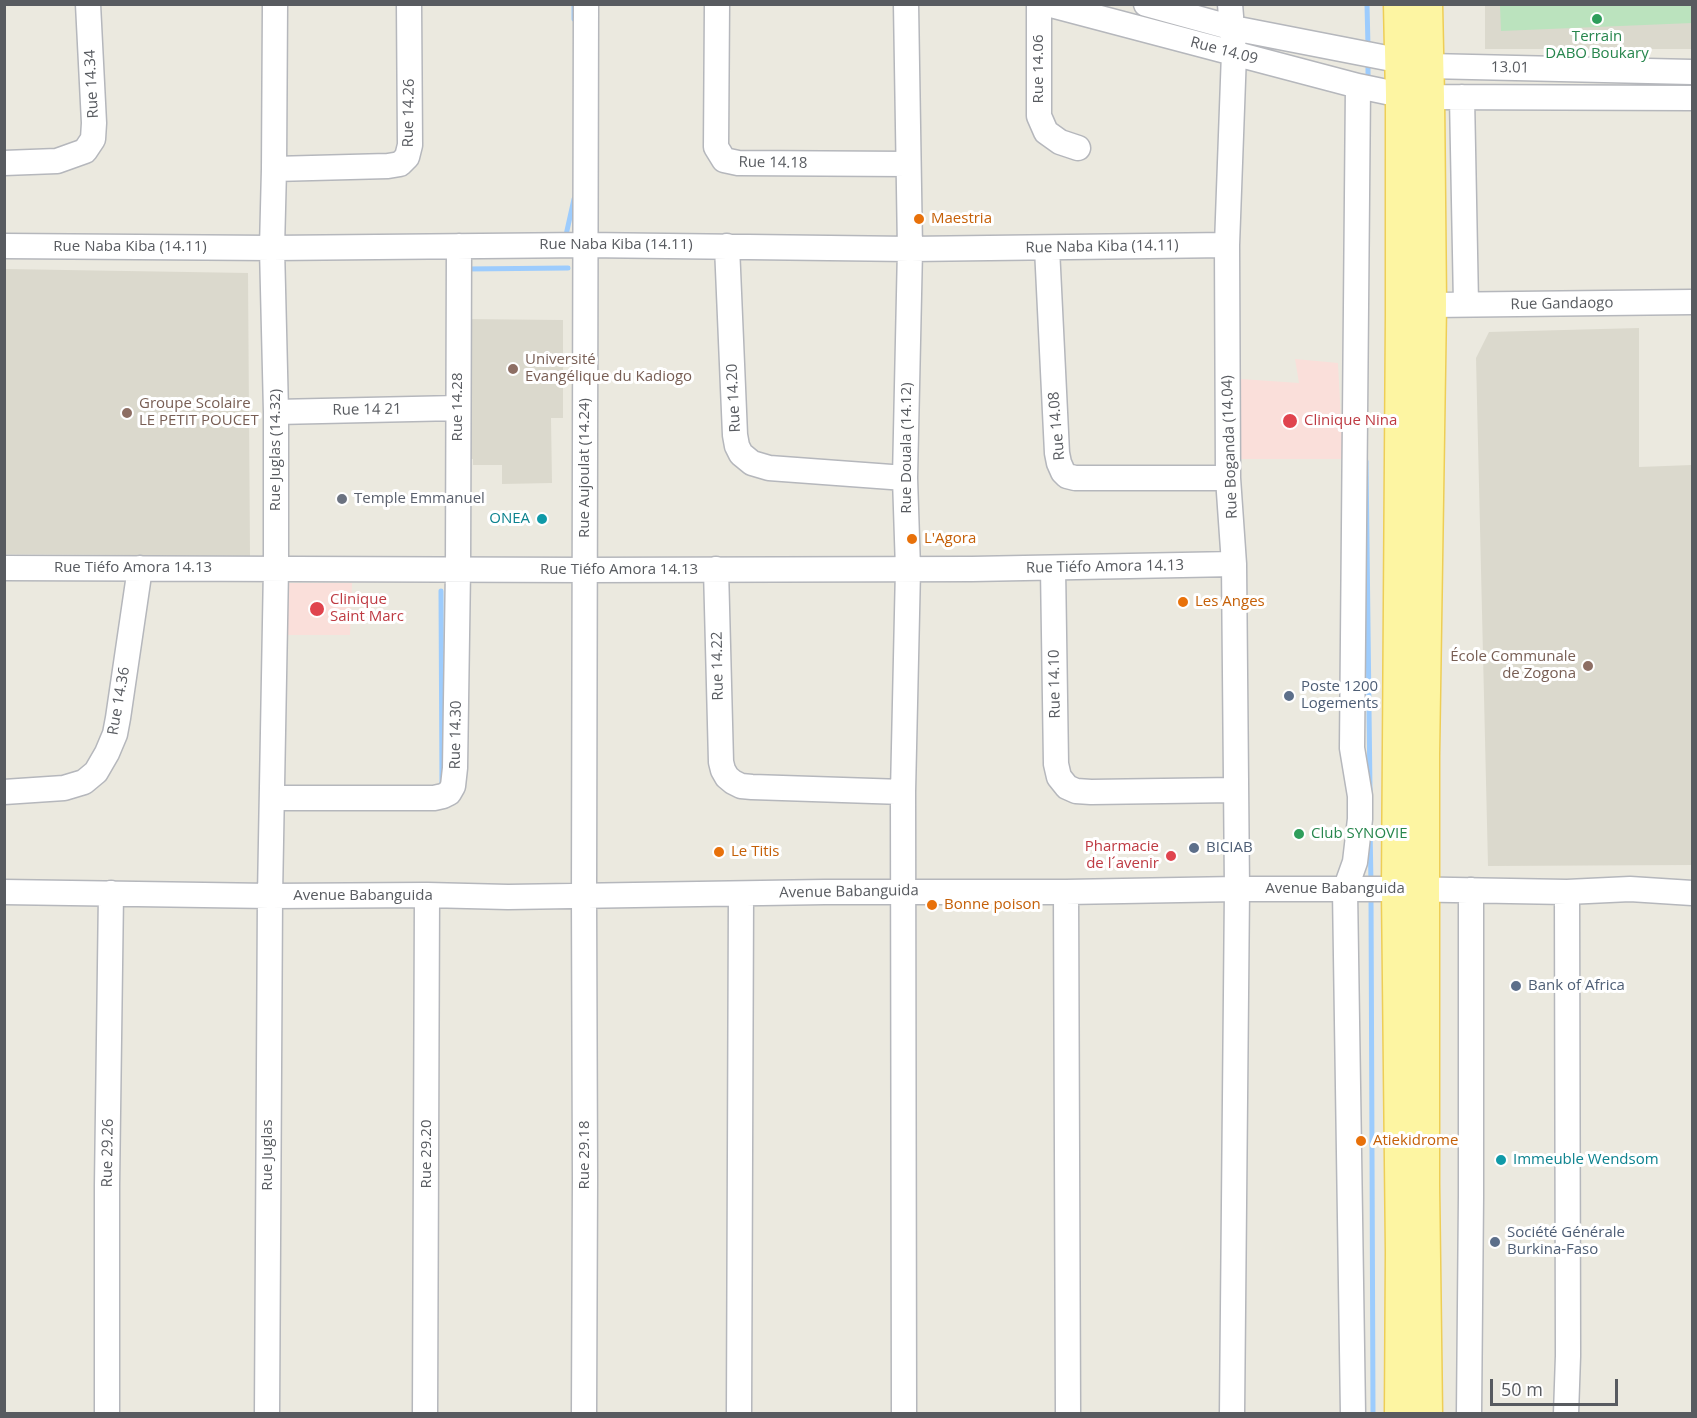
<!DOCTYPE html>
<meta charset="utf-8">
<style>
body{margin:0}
#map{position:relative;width:1697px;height:1418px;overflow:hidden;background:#ebe9df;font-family:"Open Sans",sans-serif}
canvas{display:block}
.frame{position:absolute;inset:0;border:6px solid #585b60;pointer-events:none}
.scale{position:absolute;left:1490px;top:1379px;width:128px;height:27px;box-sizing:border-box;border:3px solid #585b60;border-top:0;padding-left:8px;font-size:18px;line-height:21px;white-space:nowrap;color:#585b60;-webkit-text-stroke:4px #fff;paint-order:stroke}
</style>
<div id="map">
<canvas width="1697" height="1418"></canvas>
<div class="frame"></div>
<div class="scale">50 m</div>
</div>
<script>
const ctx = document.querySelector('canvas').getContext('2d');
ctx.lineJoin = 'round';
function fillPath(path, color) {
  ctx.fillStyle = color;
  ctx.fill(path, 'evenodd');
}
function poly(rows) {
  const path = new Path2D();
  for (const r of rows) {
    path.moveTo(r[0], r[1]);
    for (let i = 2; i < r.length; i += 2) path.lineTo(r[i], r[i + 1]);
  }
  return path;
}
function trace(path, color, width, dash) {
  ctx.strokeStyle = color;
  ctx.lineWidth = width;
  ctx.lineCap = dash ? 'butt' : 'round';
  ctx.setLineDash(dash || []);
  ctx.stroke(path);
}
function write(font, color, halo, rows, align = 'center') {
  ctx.font = font + ' "Open Sans",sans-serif';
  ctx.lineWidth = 6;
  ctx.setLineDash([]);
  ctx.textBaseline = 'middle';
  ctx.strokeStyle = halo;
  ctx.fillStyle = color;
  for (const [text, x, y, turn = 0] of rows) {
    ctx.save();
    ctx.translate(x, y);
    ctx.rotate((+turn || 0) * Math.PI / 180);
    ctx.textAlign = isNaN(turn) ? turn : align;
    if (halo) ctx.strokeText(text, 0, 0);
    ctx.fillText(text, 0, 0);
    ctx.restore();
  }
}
fillPath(poly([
 [1485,5,1692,5,1692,49,1485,49],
 [5,269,248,273,250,556,5,554],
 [462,319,563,320,563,418,551,418,552,483,502,484,502,465,473,465,473,459,462,459],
 [1639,328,1639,467,1692,465,1692,865,1488,866,1476,358,1489,332]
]), '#dbd9cd');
fillPath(poly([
 [1295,359,1338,363,1343,459,1238,459,1241,379,1299,383],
 [281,583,352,583,350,635,285,635]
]), '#fadfda');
fillPath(poly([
 [1500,5,1692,5,1692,23,1501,31]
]), '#bbe3be');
trace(poly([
 [574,4,574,19],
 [1367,4,1368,47],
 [1368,83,1368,59],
 [566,235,574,199],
 [466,269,568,268],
 [1366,461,1370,791],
 [441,591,442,787],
 [1370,827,1371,884],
 [1371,896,1373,1414]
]), '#9dccfd', 5);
const minor = poly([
 [717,4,716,147,724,160,738,163,908,164],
 [1039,4,1039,116,1046,132,1060,142,1078,148],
 [1047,4,1358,86,1401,95,1429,97,1692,98],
 [1146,4,1233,28,1428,66,1692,72],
 [1230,4,1234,53,1227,245,1228,478,1234,564,1237,889,1232,1414],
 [1462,97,1466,304],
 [4,163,57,161,85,151,93,139,94,123,88,4],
 [274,169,388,166,400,164,407,157,410,145,409,4],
 [4,246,272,248,586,245,910,249,1227,245],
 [727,246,735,435,737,446,741,454,752,463,769,468,905,478],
 [1047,248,1057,453,1059,463,1063,472,1067,476,1075,478,1228,478],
 [1431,305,1692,302],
 [276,412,458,408],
 [4,568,585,570,972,569,1234,564],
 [1053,568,1056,764,1059,777,1067,787,1076,791,1091,792,1235,790],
 [716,569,721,762,723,770,727,777,733,782,741,786,752,787,903,792],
 [4,792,64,788,84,782,96,772,107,753,115,734,118,718,140,568],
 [272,798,434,798,443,796,449,793,453,786,455,768,458,569,459,246],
 [4,892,270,896,427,895,508,897,825,892,1066,892,1237,889,1397,889,1567,892,1630,889,1692,893],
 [1066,892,1068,1414],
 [107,1414,107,1185,111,893],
 [267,1414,270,896,276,568,276,412,272,248,274,169,275,4],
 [425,1414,427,895],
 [584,1414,585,1180,584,896,586,4],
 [739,1414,741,894],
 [904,1414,903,792,908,569,905,478,910,249,906,4],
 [1353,1414,1345,890,1355,862,1360,819,1360,796,1352,748,1358,86],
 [1469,1414,1471,1196,1471,890],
 [1566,1414,1568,1356,1567,892]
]);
const major = poly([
 [1399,4,1401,95,1401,314,1397,889,1401,1252,1400,1414],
 [1427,1414,1424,1185,1424,755,1431,305,1429,97,1427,4]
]);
trace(minor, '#b5b7bc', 27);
trace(major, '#eece56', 33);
trace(minor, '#fff', 24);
trace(major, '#fdf5a2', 30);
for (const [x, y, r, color] of [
 [1597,19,6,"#2e9e5b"],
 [919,219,6,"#e8710a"],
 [513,369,6,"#8d6e63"],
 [127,413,6,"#8d6e63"],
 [1290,421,8,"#e0444e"],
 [342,499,6,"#6b7280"],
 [542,519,6,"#0f9aa8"],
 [912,539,6,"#e8710a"],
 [1183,602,6,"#e8710a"],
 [317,609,8,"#e0444e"],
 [1588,666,6,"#8d6e63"],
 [1289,696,6,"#5c6f8a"],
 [1299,834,6,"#2e9e5b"],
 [1194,848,6,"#5c6f8a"],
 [719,852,6,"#e8710a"],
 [1171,856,6,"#e0444e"],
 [932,905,6,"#e8710a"],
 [1516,986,6,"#5c6f8a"],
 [1361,1141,6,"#e8710a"],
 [1501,1160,6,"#0f9aa8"],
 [1495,1242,6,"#5c6f8a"]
]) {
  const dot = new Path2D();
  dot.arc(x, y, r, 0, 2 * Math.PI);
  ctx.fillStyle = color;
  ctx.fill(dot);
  trace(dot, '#fff', 2);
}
write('15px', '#27864d', '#fff', [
 ["Terrain",1597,37],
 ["DABO Boukary",1597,54],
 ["Club SYNOVIE",1311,834,"left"]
]);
write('15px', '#585b60', '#fff', [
 ["Rue 14.09",1224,51,15],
 ["13.01",1510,68,1],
 ["Rue 14.06",1039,69,-90],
 ["Rue 14.34",92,84,-93],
 ["Rue 14.26",409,113,-89],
 ["Rue 14.18",773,163,1],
 ["Rue Naba Kiba (14.11)",616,245],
 ["Rue Naba Kiba (14.11)",130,247],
 ["Rue Naba Kiba (14.11)",1102,247,-1],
 ["Rue Gandaogo",1562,304,-1],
 ["Rue 14.20",734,398,-93],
 ["Rue 14.28",458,407,-90],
 ["Rue 14 21",367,410,-1],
 ["Rue 14.08",1057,426,-95],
 ["Rue Boganda (14.04)",1230,447,-92],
 ["Rue Douala (14.12)",907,448,-90],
 ["Rue Juglas (14.32)",276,450,-90],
 ["Rue Aujoulat (14.24)",585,468,-90],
 ["Rue Tiéfo Amora 14.13",1105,567,-1],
 ["Rue Tiéfo Amora 14.13",133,568],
 ["Rue Tiéfo Amora 14.13",619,570],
 ["Rue 14.22",718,666,-91],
 ["Rue 14.10",1055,684,-91],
 ["Rue 14.36",119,701,-80],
 ["Rue 14.30",456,735,-89],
 ["Avenue Babanguida",1335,889],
 ["Avenue Babanguida",849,892,-1],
 ["Avenue Babanguida",363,896],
 ["Rue 29.26",108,1153,-89],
 ["Rue 29.20",427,1154,-90],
 ["Rue Juglas",268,1155,-90],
 ["Rue 29.18",585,1155,-90]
]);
write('15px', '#c56008', '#fff', [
 ["Maestria",931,219],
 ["L'Agora",924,539],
 ["Les Anges",1195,602],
 ["Le Titis",731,852],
 ["Bonne poison",944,905],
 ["Atiekidrome",1373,1141]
], 'left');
write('15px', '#785e54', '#fff', [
 ["Université",525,360],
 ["Evangélique du Kadiogo",525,377],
 ["Groupe Scolaire",139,404],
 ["LE PETIT POUCET",139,421],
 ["École Communale",1576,657,"right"],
 ["de Zogona",1576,674,"right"]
], 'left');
write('15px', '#be3a42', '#fff', [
 ["Clinique Nina",1304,421],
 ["Clinique",330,600],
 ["Saint Marc",330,617],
 ["Pharmacie",1159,847,"right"],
 ["de l´avenir",1159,864,"right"]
], 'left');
write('15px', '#5b616d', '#fff', [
 ["Temple Emmanuel",354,499]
], 'left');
write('15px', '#0d838f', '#fff', [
 ["ONEA",530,519],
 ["Immeuble Wendsom",1513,1160,"left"]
], 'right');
write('15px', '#4e5e75', '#fff', [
 ["Poste 1200",1301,687],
 ["Logements",1301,704],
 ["BICIAB",1206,848],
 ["Bank of Africa",1528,986],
 ["Société Générale",1507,1233],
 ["Burkina-Faso",1507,1250]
], 'left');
</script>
